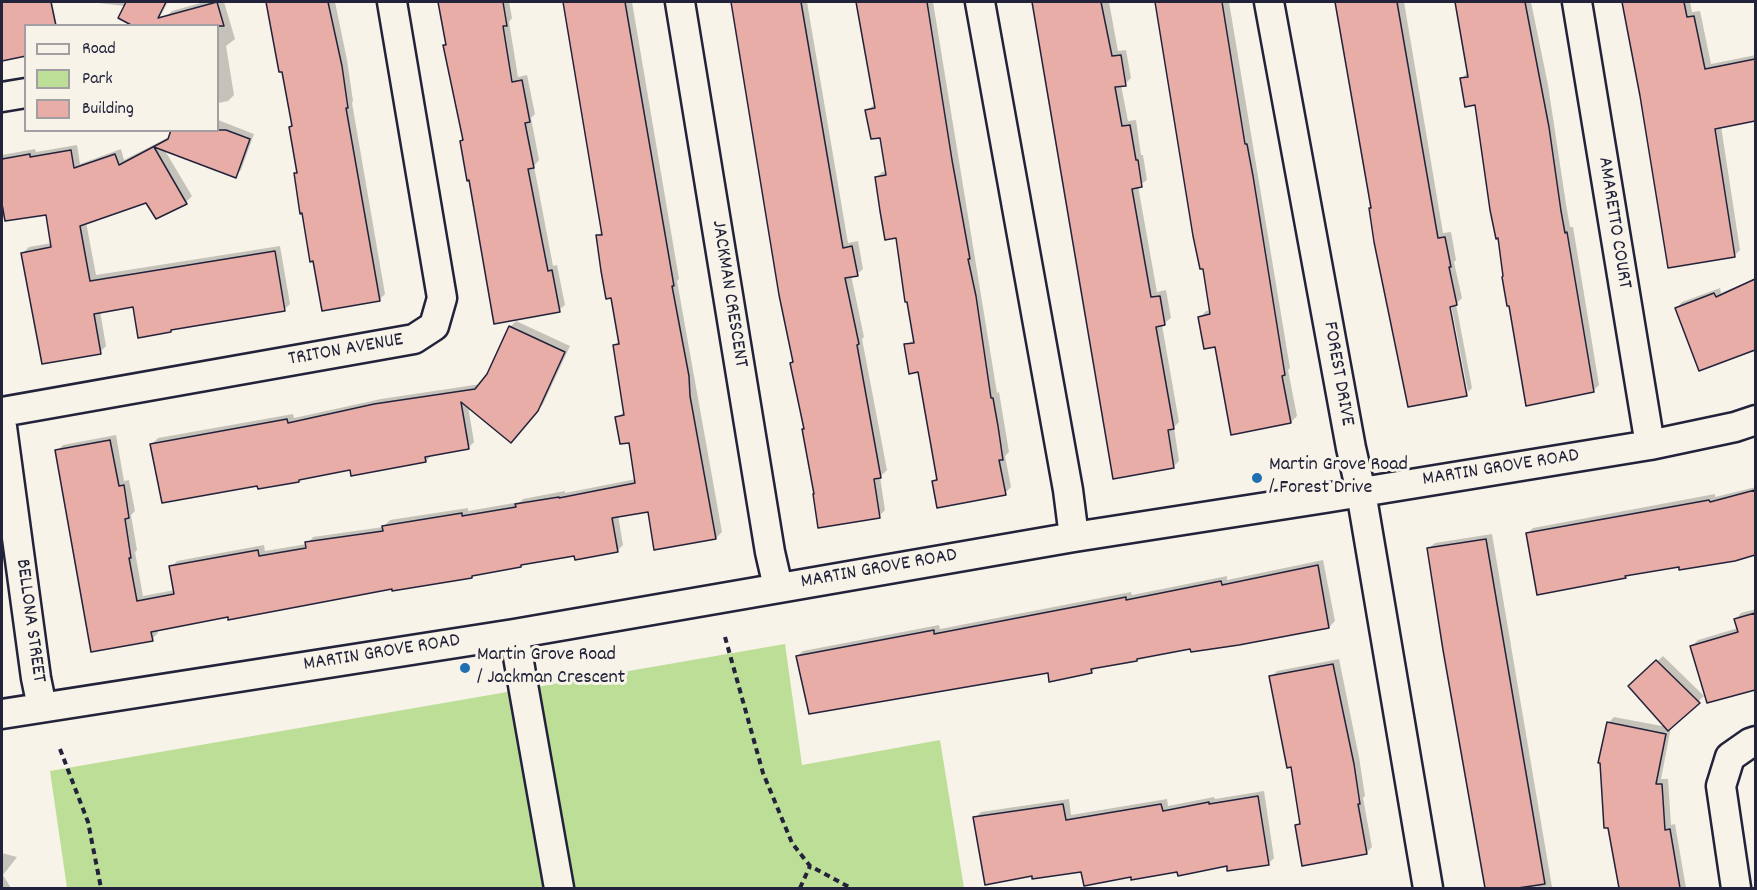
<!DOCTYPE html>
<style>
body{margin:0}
#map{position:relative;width:1757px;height:890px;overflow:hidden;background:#f7f3e8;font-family:Dekko,sans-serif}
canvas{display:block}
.frame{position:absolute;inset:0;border:3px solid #22223b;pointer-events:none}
.legend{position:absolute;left:24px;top:24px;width:195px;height:108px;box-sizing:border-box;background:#f7f3e8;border:2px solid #a29fa3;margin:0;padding:8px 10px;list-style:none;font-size:18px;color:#22223b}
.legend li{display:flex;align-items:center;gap:12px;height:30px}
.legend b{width:30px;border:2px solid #a29fa3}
</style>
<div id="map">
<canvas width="1757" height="890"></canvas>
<div class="frame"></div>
<ul class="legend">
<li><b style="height:8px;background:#f7f3e8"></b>Road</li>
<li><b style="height:16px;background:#bdde97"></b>Park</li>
<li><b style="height:16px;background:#e8ada6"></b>Building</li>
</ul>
</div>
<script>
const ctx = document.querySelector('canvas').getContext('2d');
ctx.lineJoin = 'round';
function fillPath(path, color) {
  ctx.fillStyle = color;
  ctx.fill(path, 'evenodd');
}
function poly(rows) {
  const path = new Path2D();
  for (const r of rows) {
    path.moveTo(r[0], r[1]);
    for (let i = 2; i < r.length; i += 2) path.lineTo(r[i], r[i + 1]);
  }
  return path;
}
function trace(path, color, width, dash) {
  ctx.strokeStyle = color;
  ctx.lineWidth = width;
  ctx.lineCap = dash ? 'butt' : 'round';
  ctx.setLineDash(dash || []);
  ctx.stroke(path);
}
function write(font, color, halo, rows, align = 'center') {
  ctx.font = font + ' Dekko,sans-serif';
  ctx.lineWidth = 6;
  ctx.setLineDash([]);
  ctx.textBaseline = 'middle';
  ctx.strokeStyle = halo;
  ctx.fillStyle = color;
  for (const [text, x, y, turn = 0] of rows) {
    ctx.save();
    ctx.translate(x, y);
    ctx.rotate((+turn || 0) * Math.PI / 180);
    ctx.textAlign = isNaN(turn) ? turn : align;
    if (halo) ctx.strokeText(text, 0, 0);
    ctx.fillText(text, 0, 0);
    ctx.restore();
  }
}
fillPath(poly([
 [785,644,802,765,940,740,964,888,67,888,50,771]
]), '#bdde97');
fillPath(poly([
 [2,2,52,2,57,26,26,26,26,54,2,60],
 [90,2,168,2,156,24,125,6],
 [204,2,224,2,235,39,226,46,234,95,228,101,218,103,218,26,166,17,172,11],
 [268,2,335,2,347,60,353,101,352,103,385,294,379,300,296,174,298,171,291,127,293,125,284,70,280,71],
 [439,2,509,2,512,18,509,22,518,77,527,75,535,114,531,118,539,160,534,166,553,266,557,265,565,305,559,310,471,178,461,141,464,138,445,46,447,44],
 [564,2,632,2,679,279,677,281,722,532,716,538,649,510,618,515,623,545,617,551,575,555,523,563,520,566,157,629,158,633,152,639,57,451,63,445,116,435,124,481,129,480,135,511,131,515,137,550,135,552,143,596,175,590,171,567,177,561,264,545,265,551,307,544,313,537,383,527,390,520,468,508,468,511,520,502,523,499,565,491,565,493,636,479,630,441,616,418,625,411,615,345,620,340,612,296,597,236,603,231],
 [732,2,807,2,848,243,858,241,863,269,857,274,851,275,864,337,862,339,887,470,880,477,885,510,879,516,805,428,792,363,794,361,780,295],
 [858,2,933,2,997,393,999,392,1009,452,1005,456,1011,487,1005,493,933,481,938,477,920,371,906,345,915,339,898,237,876,178,882,172,887,171,881,136,867,110,875,104],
 [1034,2,1109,2,1118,51,1126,50,1131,78,1125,84,1121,85,1128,121,1136,120,1141,155,1143,155,1147,180,1138,186,1157,292,1166,290,1171,318,1162,325,1179,422,1174,427,1179,461,1173,467,1114,478],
 [1156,2,1229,2,1290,368,1288,370,1297,416,1291,422,1217,345,1200,317,1206,311,1211,310],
 [1336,2,1404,2,1443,233,1451,232,1456,260,1454,262,1462,298,1456,304,1472,388,1466,394,1409,405,1376,242,1370,209,1372,207],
 [1450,299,1468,392,1464,392,1447,300],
 [1458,2,1531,2,1548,85,1566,204,1570,227,1573,227,1599,385,1593,391,1505,276,1476,103,1461,79,1468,72],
 [1624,2,1690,2,1692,12,1700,11,1711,64,1756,55,1756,120,1721,126,1740,250,1734,256,1669,267],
 [218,120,254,134,241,170,235,176,164,149,192,196,186,202,157,217,147,201,86,222,96,275,280,246,290,304,284,310,174,328,171,331,134,306,100,311,106,346,100,352,23,253,29,247,52,243,47,213,6,221,2,196,2,155,35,149,36,152,77,145,80,164,121,149,124,160,171,136,218,130],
 [1756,278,1756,349,1748,352,1677,308,1682,302,1720,288,1721,293],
 [516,321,570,346,543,404,517,435,468,406,474,442,468,448,432,455,426,461,351,468,258,485,152,444,158,438,293,414,294,418,381,399,481,384,488,375,510,327],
 [1756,487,1756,554,1735,559,1628,574,1625,576,1527,534,1533,528,1715,494,1715,497],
 [1492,534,1552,887,1555,888,1485,888,1444,650,1429,548,1435,543],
 [1323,560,1335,621,1329,627,1192,647,1097,667,1091,672,1049,672,797,656,803,651,939,625,940,629,1131,592,1132,595,1227,576,1227,580],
 [1756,609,1756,690,1708,702,1692,646,1698,640,1738,628,1736,619,1741,613],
 [1663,656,1704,696,1671,727,1661,779,1668,779,1671,825,1675,824,1686,888,1620,888,1609,827,1608,723,1614,717,1667,727,1630,686],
 [1339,659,1359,757,1365,796,1363,798,1372,847,1366,853,1296,826,1301,822,1292,765,1271,677,1277,671],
 [1264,791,1274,858,1268,864,1228,865,1132,876,1082,870,1033,875,975,818,981,812,1069,799,1071,815,1167,799,1168,806,1214,797,1215,799],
 [2,853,17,857,3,875,11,888,2,888]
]), '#0003');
const building = poly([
 [2,2,51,2,56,26,26,26,26,56,2,61,2,2],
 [126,2,166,2,158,18,217,2,224,26,133,26,118,18,126,2],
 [266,2,328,2,342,66,348,108,346,108,380,301,322,311,313,261,310,262,302,213,300,214,294,173,297,173,289,127,292,126,282,72,279,72,266,2],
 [438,2,503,2,507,26,503,26,512,82,522,80,530,122,525,123,534,168,528,169,548,271,552,270,560,312,494,324,469,180,467,181,460,141,463,140,443,45,446,45,438,2],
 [563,2,625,2,674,286,672,286,689,376,690,396,716,539,654,550,648,512,612,518,618,552,575,560,574,556,521,565,521,567,472,576,472,578,392,591,392,589,228,620,228,617,151,632,153,641,91,652,55,450,110,440,119,486,124,485,129,518,125,519,131,558,129,558,137,601,174,594,169,566,258,550,259,556,306,548,305,542,383,531,382,526,462,513,462,516,516,507,515,504,559,497,559,498,635,483,629,443,620,444,615,417,624,415,613,345,619,344,611,298,606,299,601,271,596,235,602,235,563,2],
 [731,2,801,2,843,248,852,246,858,276,845,278,859,344,857,345,881,478,874,479,880,518,818,528,813,494,814,494,802,429,804,429,790,363,793,362,779,295,731,2],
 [856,2,927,2,952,160,970,259,968,259,976,296,991,398,993,398,998,426,1003,460,999,460,1006,495,937,508,932,481,937,480,918,372,909,374,904,344,914,343,907,302,905,302,896,238,885,240,880,211,875,177,886,175,880,138,871,139,865,110,875,108,856,2],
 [1032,2,1101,2,1112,56,1121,55,1126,86,1115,87,1122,126,1130,125,1136,160,1138,160,1142,187,1132,189,1151,297,1160,296,1165,325,1156,327,1174,429,1168,430,1174,468,1113,479,1032,2],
 [1155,2,1222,2,1245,144,1247,144,1253,176,1285,375,1282,376,1291,423,1231,435,1215,347,1204,349,1198,317,1210,314,1203,269,1200,269,1193,236,1155,2],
 [1335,2,1397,2,1438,238,1445,237,1451,267,1449,267,1457,305,1450,307,1467,396,1408,407,1374,242,1369,208,1371,208,1335,2],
 [1455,2,1525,2,1549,127,1561,211,1565,233,1567,232,1594,392,1526,406,1509,306,1507,306,1502,277,1503,276,1498,238,1496,239,1490,210,1475,105,1465,107,1460,78,1468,77,1455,2],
 [1622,2,1684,2,1687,17,1694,16,1705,69,1755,59,1755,121,1715,129,1735,257,1668,268,1640,96,1622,2],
 [171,130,226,130,250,139,236,178,154,147,187,204,156,219,146,203,80,226,90,281,275,251,285,311,171,330,171,332,138,338,133,307,94,314,101,354,42,364,21,253,51,247,46,215,5,221,2,204,2,159,30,154,30,157,71,150,74,168,115,154,119,165,168,139,171,130],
 [1755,279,1755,350,1699,371,1675,308,1714,293,1716,297,1755,279],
 [509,326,565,352,538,411,511,443,461,402,469,449,425,457,426,462,351,476,350,470,299,480,299,482,258,489,257,486,162,503,150,444,287,419,288,423,374,404,475,389,487,374,509,326],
 [1755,490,1755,555,1735,561,1679,570,1679,567,1625,576,1626,578,1537,595,1526,533,1709,500,1710,502,1755,490],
 [1486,539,1545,884,1518,888,1485,888,1443,650,1427,548,1486,539],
 [1318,565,1329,628,1239,645,1191,652,1190,649,1137,659,1137,661,1091,669,1092,673,1049,682,1048,673,809,714,796,656,934,630,934,634,1126,597,1126,600,1221,581,1222,585,1318,565],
 [1755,613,1755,690,1707,703,1690,646,1738,632,1734,619,1755,613],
 [1656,660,1700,703,1668,731,1628,686,1656,660],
 [1333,664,1354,764,1360,804,1358,804,1367,854,1302,866,1295,825,1300,824,1291,767,1287,768,1269,676,1333,664],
 [1607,722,1666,734,1656,784,1662,784,1665,830,1670,829,1680,888,1619,888,1608,828,1604,828,1600,763,1598,763,1607,722],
 [1258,796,1269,865,1227,871,1227,866,1178,876,1177,872,1131,880,1131,877,1084,886,1081,872,1032,879,1032,876,985,885,973,817,1063,804,1066,820,1161,804,1163,811,1209,802,1209,804,1258,796]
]);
fillPath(building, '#e8ada6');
trace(building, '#22223b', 1.5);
const minor = poly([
 [680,2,770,552,778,587],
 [980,2,1068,490,1074,537],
 [1269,2,1351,448,1361,492,1428,888],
 [1577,2,1650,445],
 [2,97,26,93],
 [2,412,414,339,434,326,442,298,392,2],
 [2,427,36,678,42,707],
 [514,634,559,888],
 [2,714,514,634,1074,537,1325,498,1650,445,1735,427,1756,420],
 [1736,888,1721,786,1730,757,1750,743,1756,741]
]);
trace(minor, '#22223b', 33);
trace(poly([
 [725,637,763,773,792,843,810,866,851,888],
 [60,749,88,822,101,888],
 [800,888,810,866]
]), '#22223b', 4, [6, 4.5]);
trace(minor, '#f7f3e8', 28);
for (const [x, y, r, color] of [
 [1257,478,6,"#1f6fb2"],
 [465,668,6,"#1f6fb2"]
]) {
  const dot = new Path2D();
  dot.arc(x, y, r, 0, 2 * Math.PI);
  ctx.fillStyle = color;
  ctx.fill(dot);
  trace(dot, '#f7f3e8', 2);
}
write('20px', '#22223b', '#f7f3e8', [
 ["AMARETTO COURT",1613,223,81],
 ["JACKMAN CRESCENT",728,294,81],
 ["TRITON AVENUE",346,351,-10],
 ["FOREST DRIVE",1337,374,80],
 ["MARTIN GROVE ROAD",1501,469,-9],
 ["MARTIN GROVE ROAD",879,570,-10],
 ["BELLONA STREET",29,621,82],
 ["MARTIN GROVE ROAD",382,654,-9]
]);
write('20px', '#22223b', '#f7f3e8', [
 ["Martin Grove Road",1269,466],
 ["/ Forest Drive",1269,489],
 ["Martin Grove Road",477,656],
 ["/ Jackman Crescent",477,679]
], 'left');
</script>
